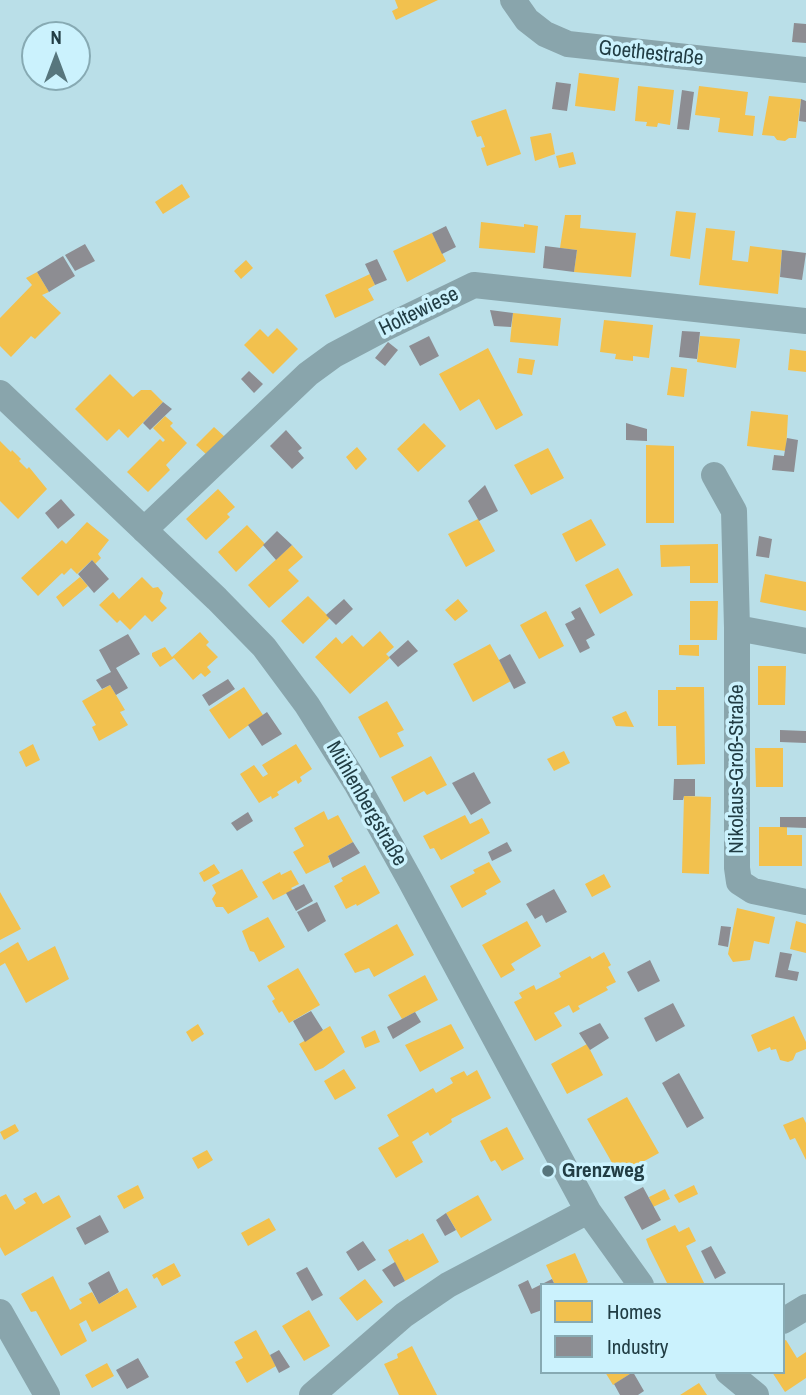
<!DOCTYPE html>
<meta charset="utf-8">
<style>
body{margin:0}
#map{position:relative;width:806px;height:1395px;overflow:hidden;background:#badfe8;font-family:"Archivo Narrow",sans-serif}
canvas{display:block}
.legend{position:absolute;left:540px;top:1283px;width:245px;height:91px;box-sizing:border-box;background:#cbf2fd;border:2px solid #87aab3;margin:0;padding:9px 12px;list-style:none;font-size:21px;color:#213d44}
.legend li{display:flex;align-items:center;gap:14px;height:35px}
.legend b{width:35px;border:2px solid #87aab3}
.north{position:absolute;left:21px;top:21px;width:70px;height:70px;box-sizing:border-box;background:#cbf2fd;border:2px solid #87aab3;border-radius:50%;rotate:0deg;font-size:19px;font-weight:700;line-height:28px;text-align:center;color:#213d44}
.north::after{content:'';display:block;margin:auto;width:24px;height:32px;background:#57767d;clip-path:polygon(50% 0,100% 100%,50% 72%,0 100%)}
</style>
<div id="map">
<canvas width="806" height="1395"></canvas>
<ul class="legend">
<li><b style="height:19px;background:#f2c14e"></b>Homes</li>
<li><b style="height:19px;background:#8d8d92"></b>Industry</li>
</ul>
<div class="north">N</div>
</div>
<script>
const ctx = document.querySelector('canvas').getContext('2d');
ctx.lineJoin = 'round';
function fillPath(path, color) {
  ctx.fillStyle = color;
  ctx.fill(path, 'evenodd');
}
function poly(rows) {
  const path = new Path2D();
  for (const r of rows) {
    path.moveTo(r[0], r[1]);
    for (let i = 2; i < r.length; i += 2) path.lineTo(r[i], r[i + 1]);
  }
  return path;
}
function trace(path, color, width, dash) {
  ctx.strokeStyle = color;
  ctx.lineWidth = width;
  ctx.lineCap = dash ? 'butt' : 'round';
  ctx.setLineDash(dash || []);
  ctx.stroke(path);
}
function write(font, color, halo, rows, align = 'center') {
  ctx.font = font + ' "Archivo Narrow",sans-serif';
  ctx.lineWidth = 7;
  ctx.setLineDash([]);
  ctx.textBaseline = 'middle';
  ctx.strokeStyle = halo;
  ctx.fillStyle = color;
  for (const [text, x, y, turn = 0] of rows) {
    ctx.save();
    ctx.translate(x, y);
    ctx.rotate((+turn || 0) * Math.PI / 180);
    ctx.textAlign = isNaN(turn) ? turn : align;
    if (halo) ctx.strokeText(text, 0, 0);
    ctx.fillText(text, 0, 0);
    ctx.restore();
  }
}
fillPath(poly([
 [395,0,438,0,396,20,392,11,398,8],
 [579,73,619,78,615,111,575,106],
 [638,86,674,90,670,125,658,123,657,127,646,126,647,122,635,121],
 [699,86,748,92,745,115,755,116,753,136,718,132,720,118,695,115],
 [769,96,801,99,796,138,789,138,785,141,777,140,774,136,762,135],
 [506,109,521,154,487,166,481,148,485,147,481,136,477,137,471,121],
 [551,133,555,154,535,161,530,137],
 [573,152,576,164,559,168,556,156],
 [182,184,190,197,163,214,155,202],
 [676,211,696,213,690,259,670,256],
 [565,215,581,215,580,228,636,233,631,277,574,272,577,250,560,248],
 [481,222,524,227,524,224,538,226,535,253,479,248],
 [706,228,735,231,732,260,748,262,750,246,782,250,778,294,699,285],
 [432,233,446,261,407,282,393,251],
 [246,260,253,268,241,279,234,271],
 [37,272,49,292,42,295,61,313,35,339,31,336,11,357,0,346,0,318,32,285,26,278],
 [370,274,375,285,368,289,374,300,335,318,325,295],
 [513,313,561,318,558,346,510,342],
 [604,320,653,325,649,358,633,356,633,361,615,359,616,354,600,352],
 [277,328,298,349,273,374,244,345,260,329,268,337],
 [700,336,740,339,736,368,697,362],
 [488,348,523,415,496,430,479,399,460,411,439,374],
 [790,349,806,351,806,372,788,370],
 [519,358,535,360,532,375,517,373],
 [671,367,687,369,684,397,667,395],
 [110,374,133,397,141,390,151,390,163,402,128,438,119,429,107,441,75,409],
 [751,411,788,415,786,451,747,446],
 [165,416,173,423,170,426,187,443,166,465,170,470,148,492,127,472,160,439,163,442,165,440,153,428],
 [424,423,446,446,418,472,397,449],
 [214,427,225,437,207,455,196,445],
 [0,441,11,452,12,450,21,459,19,461,27,469,29,467,47,489,18,519,0,501],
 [646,445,674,446,674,523,646,523],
 [357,447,367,459,356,470,346,457],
 [548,448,564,478,531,495,514,465],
 [218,489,235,507,227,514,230,517,206,540,186,519],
 [478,519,495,551,466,567,448,534],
 [591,519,606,545,576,562,562,534],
 [87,522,109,540,98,554,101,558,95,564,92,560,77,574,71,568,64,575,62,573,38,596,21,578,62,540,66,544],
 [247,525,265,544,236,572,218,552],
 [718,544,718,583,690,583,690,566,661,567,660,545],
 [292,545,303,557,288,570,299,581,269,608,248,585],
 [618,568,633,595,600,614,585,585],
 [765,574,806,582,806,611,760,602],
 [80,577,88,586,63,607,56,597],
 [142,577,153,588,158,587,163,593,160,601,167,608,152,622,145,615,130,630,120,620,117,623,99,605,113,592,119,599],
 [308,596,330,618,303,644,281,621],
 [458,599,468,611,455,621,445,610],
 [690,601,718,601,717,640,690,640],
 [546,611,564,646,539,659,520,625],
 [380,631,394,647,386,654,390,658,350,694,315,657,336,637,342,644,352,635,363,647],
 [200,632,209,642,206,645,218,657,207,667,211,672,205,677,201,673,193,680,174,658,160,667,152,656,152,653,165,647,172,657],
 [490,644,511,681,473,702,453,664],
 [679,645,699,645,699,656,679,655],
 [758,666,786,666,785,705,758,705],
 [110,685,125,710,120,712,128,725,99,741,92,727,96,725,82,701],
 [244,687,263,715,229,739,209,710],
 [676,687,704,687,705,764,677,765,676,726,658,726,658,690,676,690],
 [387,701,404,730,397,733,404,746,380,758,358,717],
 [626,711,634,727,616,726,612,717],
 [33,744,40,760,26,767,19,752],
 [296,744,312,769,300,777,302,781,298,784,296,780,277,792,279,795,272,799,271,796,259,803,240,774,254,765,263,777,268,774,262,765],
 [755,748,783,748,783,787,756,787],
 [564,751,570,763,554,771,547,759],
 [431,756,447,785,427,795,424,791,404,802,391,777],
 [684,796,711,797,709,874,682,873],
 [324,811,328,820,338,815,353,842,328,856,330,862,306,874,293,852,304,846,294,828],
 [465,815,470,824,482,818,490,833,441,860,434,848,430,849,423,836],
 [759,827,787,827,787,835,802,835,802,866,759,866],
 [489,862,501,882,485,891,487,894,462,908,450,886,475,873,473,870],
 [214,864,220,873,204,882,199,873],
 [365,865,380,893,357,906,356,904,346,909,334,886,343,881,341,878],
 [242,869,258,897,228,914,223,907,216,907,212,899,216,893,212,885],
 [291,870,299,884,291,888,293,890,273,900,262,882,280,872,281,875],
 [604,874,611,887,592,897,585,884],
 [0,892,21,929,0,940],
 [737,908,775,917,769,944,754,941,750,960,733,962,728,954],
 [268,917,285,947,259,962,254,952,250,951,242,931],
 [527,921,541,946,511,964,515,970,501,978,482,945],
 [796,921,806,924,806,953,790,949],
 [397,924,414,955,374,977,369,968,355,973,344,954],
 [18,942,28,961,55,946,69,979,26,1003,5,963,0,966,0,953],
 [604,952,611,965,608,967,616,982,606,987,608,990,578,1006,580,1009,573,1013,569,1005,554,1013,562,1026,535,1041,514,1002,522,998,519,993,534,985,536,990,561,977,559,973,590,956,592,959],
 [298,968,320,1005,289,1023,282,1011,279,1013,272,1001,275,999,267,986],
 [425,975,438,1000,402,1019,388,995],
 [794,1016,806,1042,806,1049,796,1053,793,1060,788,1062,780,1060,776,1049,771,1050,770,1047,758,1052,751,1035],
 [198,1024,204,1034,192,1042,186,1032],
 [451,1024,464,1048,420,1072,405,1045],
 [330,1026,345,1052,323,1068,315,1071,299,1044],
 [375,1030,380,1042,365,1048,361,1037],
 [587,1044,603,1075,567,1094,551,1064],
 [344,1069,356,1088,335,1100,324,1081],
 [477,1070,491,1098,451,1119,452,1122,430,1136,428,1132,412,1142,423,1162,396,1178,378,1148,399,1136,387,1115,433,1088,436,1093,453,1083,450,1078,464,1071,467,1076],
 [627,1097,659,1153,619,1175,587,1119],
 [803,1117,806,1123,806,1160,795,1138,790,1140,783,1125],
 [15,1124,19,1131,4,1140,0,1132],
 [507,1127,524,1159,502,1171,495,1160,491,1162,480,1141],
 [207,1150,213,1160,198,1169,192,1158],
 [138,1185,144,1198,124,1209,117,1196],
 [694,1185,698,1194,679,1203,674,1195],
 [665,1189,670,1199,653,1207,649,1197],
 [36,1192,43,1204,59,1195,71,1217,5,1256,0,1247,0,1197,6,1194,15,1210,26,1203,23,1199],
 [478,1195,492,1220,461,1238,446,1213],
 [269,1218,276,1230,248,1246,241,1233],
 [675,1225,679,1232,689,1227,696,1241,686,1246,705,1285,668,1285,649,1247,646,1239],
 [423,1233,439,1262,405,1281,388,1250,408,1239,409,1241],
 [575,1253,588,1282,583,1285,555,1285,546,1265],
 [174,1263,181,1276,162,1286,157,1277,154,1279,152,1275],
 [53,1276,70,1310,82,1303,79,1299,92,1292,99,1304,127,1288,137,1307,92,1332,86,1320,79,1324,87,1341,61,1356,36,1311,31,1312,21,1294],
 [365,1279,383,1302,357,1321,339,1298],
 [309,1310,330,1346,304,1361,282,1326],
 [256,1330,276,1366,247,1383,235,1362,243,1358,234,1342],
 [786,1340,797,1358,806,1352,806,1378,785,1392,772,1372,783,1372,783,1341],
 [412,1346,420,1362,437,1395,399,1395,384,1364,398,1358,397,1354],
 [107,1363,114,1376,92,1388,85,1375],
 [605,1372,633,1372,613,1385],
 [699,1383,707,1395,680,1395]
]), '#f2c14e');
fillPath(poly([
 [794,23,806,24,806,43,792,42],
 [556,82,571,84,567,111,552,109],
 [682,90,694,92,689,130,677,129],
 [801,99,806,101,806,122,799,121],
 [446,226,456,247,442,254,432,233],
 [85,244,95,261,75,271,65,255],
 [545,246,577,250,574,272,543,268],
 [782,250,806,253,802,280,780,277],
 [63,256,75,276,49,292,37,272],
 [377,259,387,280,375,285,365,264],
 [490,310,513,313,511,327,494,326],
 [682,331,700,332,697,359,679,357],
 [429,336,439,356,420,366,409,346],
 [388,342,398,350,385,366,375,358],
 [249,371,263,384,254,393,241,379],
 [163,402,172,409,150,430,143,423],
 [626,423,647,429,647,441,626,440],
 [286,430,302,448,298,451,304,458,292,469,270,446],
 [787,438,798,440,794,472,772,470,774,455,784,456],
 [485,485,498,511,479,521,468,501],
 [61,499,75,515,58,529,45,513],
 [277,531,292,545,276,560,263,545],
 [759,536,772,539,769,558,756,556],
 [92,560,109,579,94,593,78,574],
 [344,599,353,609,336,625,326,615],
 [580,607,595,635,586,640,590,648,580,653,565,624,575,619,571,612],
 [128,634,140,654,116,668,128,688,116,695,110,685,102,689,96,680,111,672,99,650],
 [408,640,418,651,398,667,389,657],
 [510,654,526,683,514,689,499,660],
 [228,679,235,689,209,706,202,695],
 [267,712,282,734,262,746,248,725],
 [780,730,806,731,806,743,780,742],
 [474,772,491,803,471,815,452,783],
 [674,779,695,779,695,796,684,796,683,800,673,800],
 [248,812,253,821,237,831,231,823],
 [780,817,806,817,806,828,780,827],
 [353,842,360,853,333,868,328,856],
 [507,842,512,851,492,861,488,852],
 [304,884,313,901,296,911,286,893],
 [554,889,567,912,546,923,542,915,535,919,526,904],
 [317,902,326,921,308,932,297,912],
 [721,926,731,927,728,947,718,945],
 [780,952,792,954,788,970,799,972,797,981,775,977],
 [650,960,660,981,638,992,627,972],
 [673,1003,685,1026,656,1042,644,1018],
 [311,1011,323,1030,305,1042,293,1021],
 [415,1012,421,1022,393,1039,387,1027],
 [600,1023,609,1038,590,1050,579,1033],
 [679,1073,704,1118,687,1128,662,1083],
 [643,1187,661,1220,642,1230,624,1197],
 [446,1213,456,1230,445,1236,436,1220],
 [100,1215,109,1232,85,1245,76,1228],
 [363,1241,376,1260,358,1271,346,1252],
 [711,1246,726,1273,715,1279,701,1251],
 [395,1262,405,1281,394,1287,382,1270],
 [307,1267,323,1295,312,1301,296,1273],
 [109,1271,119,1292,99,1304,88,1283],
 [552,1279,555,1285,542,1285,542,1310,531,1314,518,1285,528,1280,532,1289],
 [279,1350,290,1367,279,1373,270,1355],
 [138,1358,149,1377,127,1389,116,1370],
 [633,1372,644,1391,638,1395,620,1395,614,1384]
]), '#8d8d92');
trace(poly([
 [513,0,527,20,545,34,568,44,806,70],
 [0,393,217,599,264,647,307,705,356,783,410,880,588,1211,641,1285],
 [714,475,734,511,737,628],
 [144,530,308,374,334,355,385,328,474,285,806,321],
 [806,641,737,628,737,868,739,882,753,891,806,902],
 [0,1312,47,1395],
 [783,1321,806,1307],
 [728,1372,756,1395],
 [312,1395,404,1315,448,1285,588,1211]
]), '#89a5ac', 26);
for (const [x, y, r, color] of [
 [548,1171,7,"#57767d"]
]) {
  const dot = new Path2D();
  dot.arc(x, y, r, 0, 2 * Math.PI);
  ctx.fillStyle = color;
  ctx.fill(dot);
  trace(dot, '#cbf2fd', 2.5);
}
write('21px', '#213d44', '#cbf2fd', [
 ["Goethestraße",651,54,6],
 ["Holtewiese",419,312,-26],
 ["Nikolaus-Groß-Straße",737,769,-90],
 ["Mühlenbergstraße",366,804,60]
]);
write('bold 21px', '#213d44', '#cbf2fd', [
 ["Grenzweg",562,1171]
], 'left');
</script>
